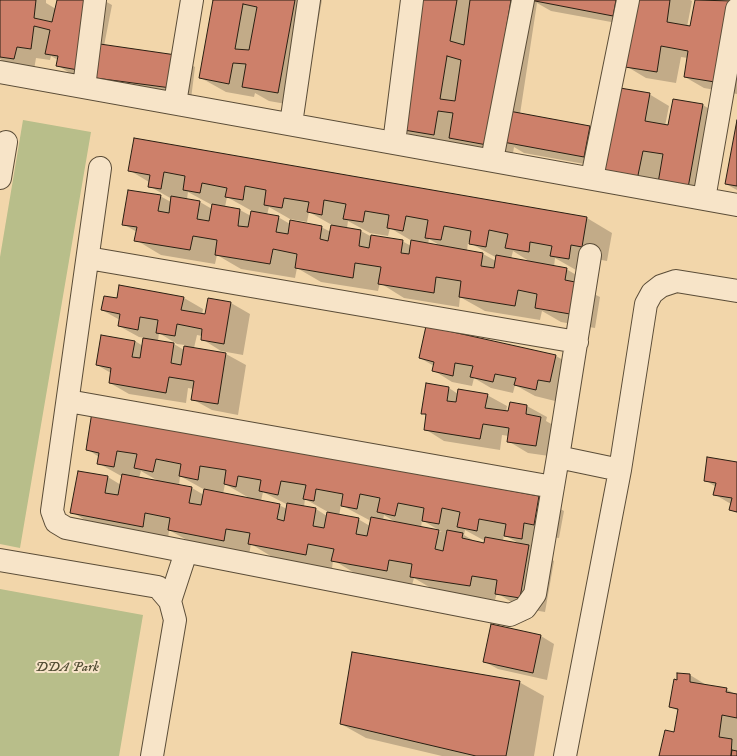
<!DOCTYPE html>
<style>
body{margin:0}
canvas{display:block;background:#f2d6aa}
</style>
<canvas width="737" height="756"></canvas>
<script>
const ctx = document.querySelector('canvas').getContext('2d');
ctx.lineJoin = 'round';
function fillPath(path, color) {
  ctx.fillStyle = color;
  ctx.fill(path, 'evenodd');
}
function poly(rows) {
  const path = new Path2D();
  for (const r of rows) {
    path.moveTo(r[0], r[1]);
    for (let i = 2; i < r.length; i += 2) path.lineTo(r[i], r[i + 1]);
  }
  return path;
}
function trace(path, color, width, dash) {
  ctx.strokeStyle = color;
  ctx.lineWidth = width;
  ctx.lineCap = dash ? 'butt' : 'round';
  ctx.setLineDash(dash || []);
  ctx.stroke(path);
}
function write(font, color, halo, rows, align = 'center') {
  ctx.font = font + ' "IM FELL DW Pica",serif';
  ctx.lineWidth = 4;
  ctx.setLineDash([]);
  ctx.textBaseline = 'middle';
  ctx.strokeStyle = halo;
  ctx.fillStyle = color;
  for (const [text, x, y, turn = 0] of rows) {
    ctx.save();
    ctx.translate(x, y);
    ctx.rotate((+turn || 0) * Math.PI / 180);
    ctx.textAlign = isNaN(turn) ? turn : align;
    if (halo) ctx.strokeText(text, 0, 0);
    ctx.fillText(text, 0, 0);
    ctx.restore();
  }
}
fillPath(poly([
 [23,120,91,132,20,548,0,544,0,257],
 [0,589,143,615,119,756,0,756]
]), '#b8be8a');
fillPath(poly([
 [1,0,46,0,46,3,56,9,58,0,103,0,112,5,104,46,176,56,195,67,191,99,76,77,57,65,58,60,51,56,50,60,36,58,34,70,12,66,0,59],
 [214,0,322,0,303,107,269,101,255,93,254,97,226,92,201,78],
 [421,0,690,0,692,1,687,27,691,27,696,0,720,0,737,4,737,94,704,88,685,77,688,58,681,57,676,83,646,78,626,66,633,26,551,11,537,3,520,114,590,127,606,136,649,94,669,106,665,126,669,126,703,105,722,117,708,199,601,167,524,153,514,147,512,159,475,152,460,144,459,148,424,143,399,128],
 [737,126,737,190,726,184],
 [134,139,587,218,612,233,607,261,596,259,594,273,576,270,555,258,554,267,566,269,592,284,590,292,600,297,595,328,561,322,542,311,540,320,485,311,460,297,459,307,404,298,380,283,378,291,321,282,297,268,295,278,241,269,217,255,215,264,161,255,136,240,137,232,123,224,160,196,171,202,172,199,149,186,149,182,129,170],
 [188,192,212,205,212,209,200,202,187,199],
 [227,197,252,211,251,216,240,210,225,207],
 [269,207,290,219,307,222,309,212,332,225,331,232,321,227,290,224,278,217,267,215],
 [348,221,370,233,388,236,390,228,412,241,411,246,402,241,372,237,361,231,347,228],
 [429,239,441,246,428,244],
 [468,242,497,258,496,261,483,254,467,251],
 [513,251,532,263,511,259],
 [184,298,203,309,202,315,205,315,231,303,250,314,243,355,221,351,202,339,202,336,197,335,194,348,226,354,246,365,238,415,212,410,192,399,194,389,188,388,186,403,129,394,110,383,111,373,97,365,135,341,143,346,144,338,139,337,119,326,120,320,102,310,118,300],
 [159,333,177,344,185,345,184,350,174,344,158,341],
 [556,356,575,367,558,390,555,401,535,396,515,385,513,393,491,388,474,378,472,386,452,382,433,370,434,366,420,358],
 [449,388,458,394,487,395,507,406,506,412,509,412,510,403,527,406,547,417,546,421,560,429,556,457,528,453,508,441,509,436,502,435,500,450,444,441,425,429,427,416,422,413],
 [93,413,539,497,564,511,559,538,550,537,539,552,554,561,545,612,521,608,497,593,495,600,436,591,414,578,412,585,358,575,333,560,332,569,274,558,251,544,249,555,194,544,169,530,168,540,97,527,72,512,79,472,108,477,121,485,123,477,98,463,99,457,87,449],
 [141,471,160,482,139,478],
 [180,476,205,490,204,495,192,488,179,486],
 [225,484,251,499,223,494],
 [263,492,288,505,287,509,279,505,261,501],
 [305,499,328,512,327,516,316,509,304,507],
 [341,505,371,521,370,526,358,519,339,516],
 [384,515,397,523,383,520],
 [422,520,442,532,421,528],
 [465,530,485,541,485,544,476,542,464,535],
 [504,535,520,544,503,541],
 [737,463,737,513,730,509,731,504,714,494,716,487,705,480],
 [492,625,541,636,554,644,547,680,498,669,485,662],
 [690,675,708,686,726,689,737,695,737,756,660,756,675,733,679,711,670,707,678,681],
 [519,682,544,696,534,756,442,756,366,738,341,724]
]), '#0003');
const building = poly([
 [0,0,36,0,34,18,52,22,57,0,91,0,78,70,56,66,58,56,45,54,50,30,34,26,31,49,17,47,14,59,0,57,0,0],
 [213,0,295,0,278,93,242,87,246,64,233,63,229,84,199,78,213,0],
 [243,4,257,7,249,50,235,49,243,4],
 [420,0,457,0,450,41,464,45,470,0,511,0,487,145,449,138,453,113,438,111,434,135,398,129,420,0],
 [447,56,461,60,455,101,440,99,447,56],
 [530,0,616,0,613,16,530,0],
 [636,0,670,0,667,22,690,26,695,0,734,1,721,83,684,77,688,51,661,46,657,72,625,67,636,0],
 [93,43,176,55,171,88,88,77,93,43],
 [614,87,650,93,645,121,668,125,673,99,703,104,688,188,658,183,663,154,643,151,637,180,599,173,614,87],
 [509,111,590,126,584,157,503,142,509,111],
 [737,120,737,186,725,184,737,120],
 [134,138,587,217,582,247,571,245,569,259,550,256,552,246,530,242,529,252,505,248,508,234,489,230,486,247,469,244,471,231,444,226,441,240,425,238,428,220,406,216,403,231,387,228,389,215,365,211,363,222,343,219,346,204,324,200,322,215,307,212,309,202,284,198,282,208,264,205,266,190,245,186,243,200,225,197,227,188,202,183,200,193,183,190,185,176,164,172,161,189,148,187,150,175,128,171,134,138],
 [128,190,161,195,158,211,169,213,171,196,200,201,197,219,209,221,212,204,240,209,238,226,248,227,251,211,279,216,276,232,288,234,290,220,322,226,320,239,328,241,331,225,361,230,359,246,369,248,371,235,403,240,401,253,409,254,411,240,483,253,481,266,494,268,496,255,567,268,565,280,575,282,570,314,535,308,537,294,518,290,515,306,459,297,461,281,436,277,434,293,378,284,381,267,355,263,353,278,295,268,297,254,273,249,270,264,215,255,217,240,193,236,190,250,134,241,137,227,122,225,128,190],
 [119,285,184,297,181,310,205,314,208,298,231,302,224,344,201,340,202,329,177,324,175,336,156,333,158,320,140,317,138,330,118,326,120,314,101,310,104,296,117,298,119,285],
 [426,326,556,355,550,382,538,380,536,390,514,385,516,378,495,374,493,382,470,377,473,366,455,363,453,376,432,371,434,362,419,358,426,326],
 [101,335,135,341,132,357,140,358,143,338,174,343,171,363,181,365,184,346,226,353,218,404,191,400,194,381,169,377,166,393,109,383,111,368,96,365,101,335],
 [426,383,449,387,447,401,456,402,458,389,488,394,485,408,508,411,510,402,527,405,526,414,541,417,536,446,507,442,509,428,483,424,480,439,424,430,426,414,421,414,426,383],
 [92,412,539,496,534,525,524,523,522,539,504,536,506,524,479,519,477,531,457,527,460,512,442,508,439,524,422,521,424,508,398,503,395,516,377,512,380,498,360,494,357,509,341,506,343,494,316,489,314,501,303,499,306,485,281,481,278,495,259,491,261,480,238,476,236,487,224,484,226,470,200,466,198,480,179,476,181,464,156,459,153,472,134,468,137,454,117,451,114,467,97,464,99,453,86,450,92,412],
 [707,457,737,462,737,512,729,510,732,498,713,495,716,483,704,481,707,457],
 [78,471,108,476,105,493,118,495,122,474,192,487,189,503,201,505,204,489,280,504,277,519,284,521,287,503,316,508,313,526,324,528,327,512,359,518,356,534,367,536,371,517,439,530,435,549,443,551,447,530,463,533,462,538,484,543,485,537,529,545,520,598,495,594,497,580,472,576,470,586,410,577,412,564,389,560,387,571,331,561,334,549,308,544,306,555,248,544,250,533,226,529,224,541,168,530,170,518,145,513,143,527,70,513,78,471],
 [491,624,541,635,533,673,483,662,491,624],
 [352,652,520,681,506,756,476,756,340,724,352,652],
 [677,673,690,674,690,682,727,688,726,692,737,694,737,718,722,715,719,737,732,739,731,756,659,756,665,730,674,732,678,709,669,707,674,679,677,680,677,673],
 [732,750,737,751,737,756,731,756,732,750]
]);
fillPath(building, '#cd806a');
trace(building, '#291f12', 1);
const street = poly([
 [0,72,737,205],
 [84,87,95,0],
 [175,103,192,0],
 [291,124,309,0],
 [394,143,412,0],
 [492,160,523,0],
 [100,168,52,511,56,522,66,528,510,615,525,608,535,594,558,457,620,470],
 [0,178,6,142],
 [592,178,628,0],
 [704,199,737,9],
 [88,258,577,342],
 [68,401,553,487],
 [558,457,590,255],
 [0,560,158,587,170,601,175,620,152,756],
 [170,601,186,552],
 [565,756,620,470,646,304,652,293,661,286,676,281,737,291]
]);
trace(street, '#5b4d38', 24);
trace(street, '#f7e4c8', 22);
write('italic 14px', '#544f36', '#f7e4c8', [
 ["DDA Park",67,668]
]);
</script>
